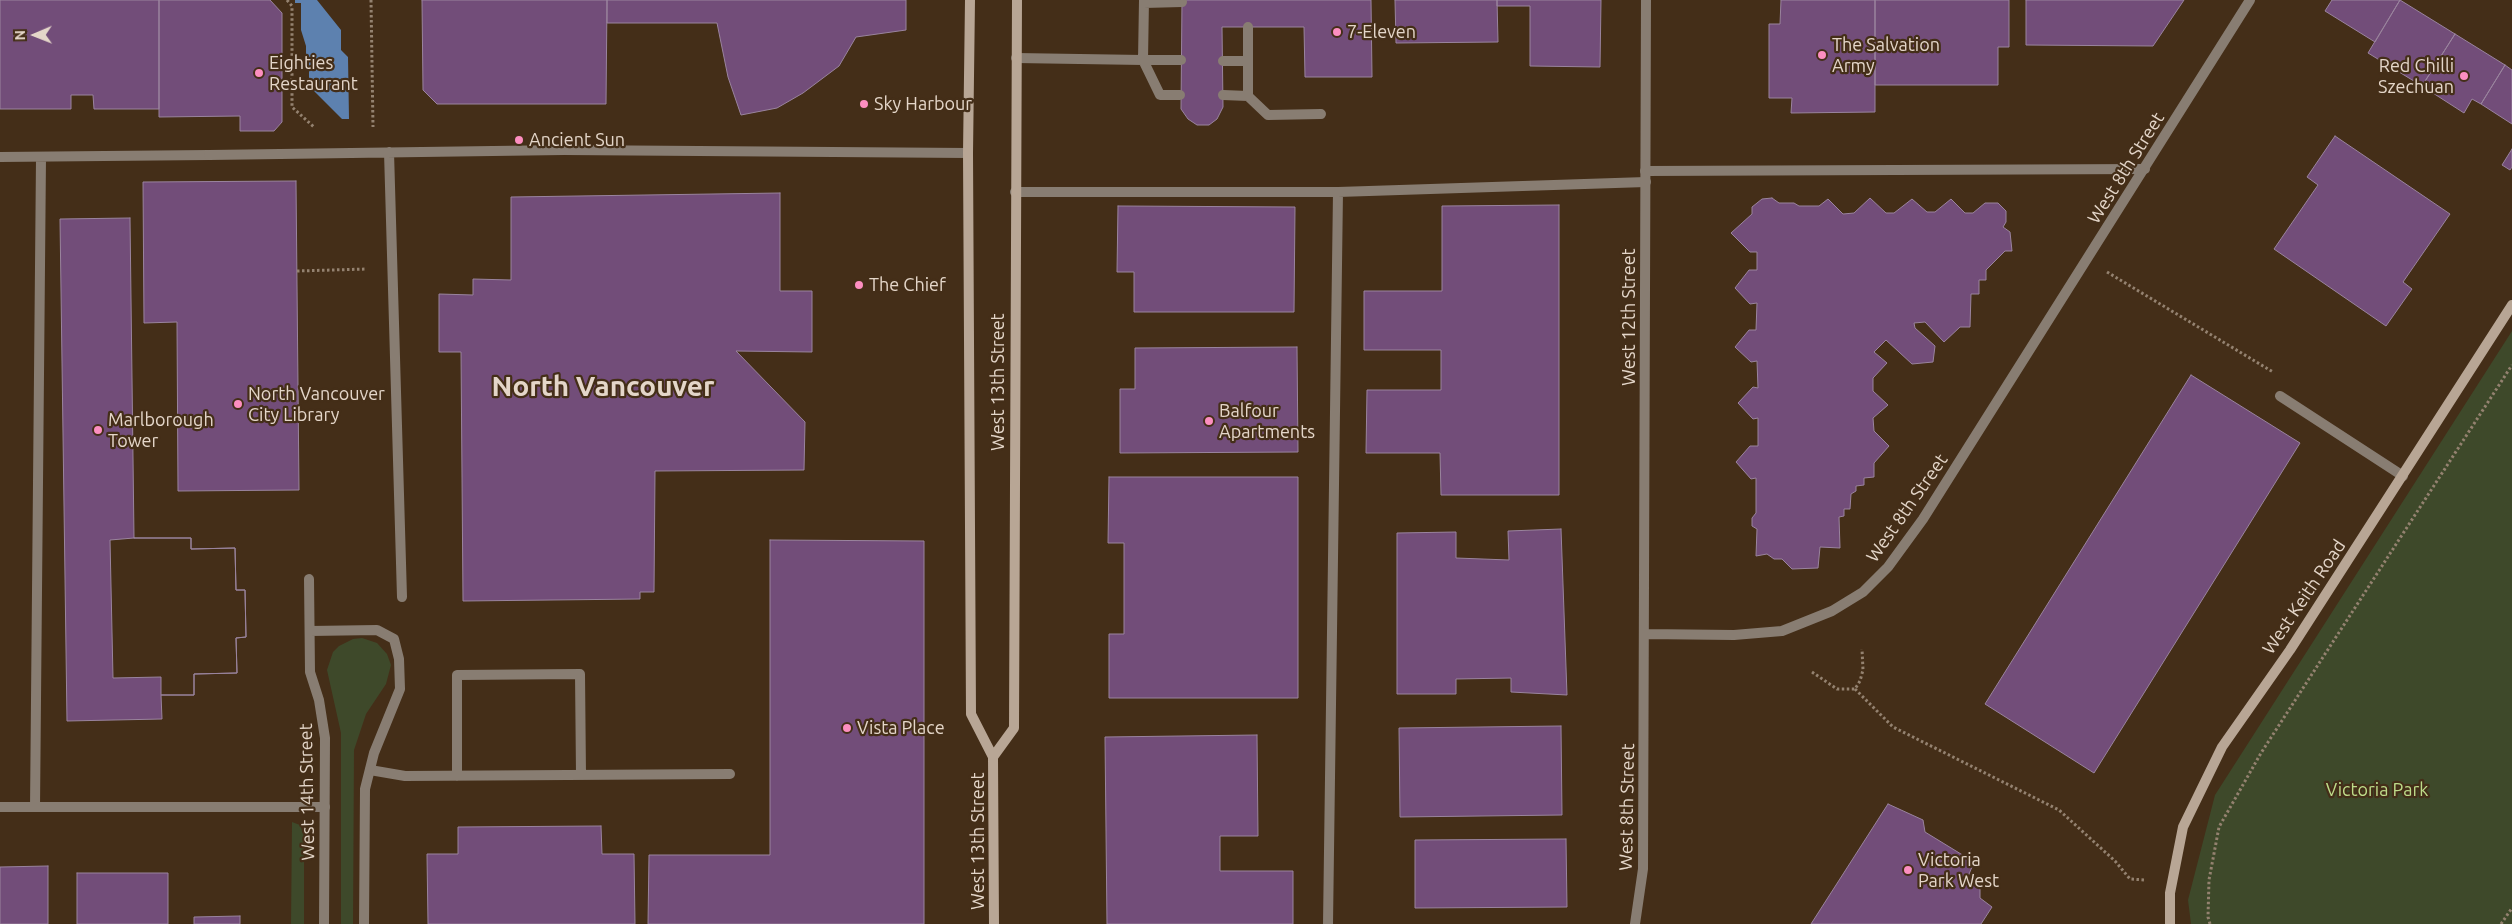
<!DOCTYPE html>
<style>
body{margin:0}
#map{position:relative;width:2512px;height:924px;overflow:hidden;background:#442e18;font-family:Ubuntu,sans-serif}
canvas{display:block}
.north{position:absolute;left:10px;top:10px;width:50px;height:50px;-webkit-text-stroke:4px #442e18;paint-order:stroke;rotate:269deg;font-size:14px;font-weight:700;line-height:20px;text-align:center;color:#e4d6c9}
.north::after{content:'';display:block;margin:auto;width:18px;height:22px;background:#e4d6c9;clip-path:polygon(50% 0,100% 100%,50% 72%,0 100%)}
</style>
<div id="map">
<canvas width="2512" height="924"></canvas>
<div class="north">N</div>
</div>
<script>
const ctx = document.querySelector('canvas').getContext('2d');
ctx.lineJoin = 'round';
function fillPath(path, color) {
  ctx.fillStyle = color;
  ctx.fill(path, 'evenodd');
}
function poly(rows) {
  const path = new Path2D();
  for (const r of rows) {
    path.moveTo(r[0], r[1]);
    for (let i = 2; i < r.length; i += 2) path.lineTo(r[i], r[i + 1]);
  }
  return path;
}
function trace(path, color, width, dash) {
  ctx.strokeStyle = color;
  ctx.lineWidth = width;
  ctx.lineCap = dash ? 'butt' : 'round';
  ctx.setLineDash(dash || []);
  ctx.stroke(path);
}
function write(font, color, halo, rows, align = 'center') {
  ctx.font = font + ' Ubuntu,sans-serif';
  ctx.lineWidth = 4.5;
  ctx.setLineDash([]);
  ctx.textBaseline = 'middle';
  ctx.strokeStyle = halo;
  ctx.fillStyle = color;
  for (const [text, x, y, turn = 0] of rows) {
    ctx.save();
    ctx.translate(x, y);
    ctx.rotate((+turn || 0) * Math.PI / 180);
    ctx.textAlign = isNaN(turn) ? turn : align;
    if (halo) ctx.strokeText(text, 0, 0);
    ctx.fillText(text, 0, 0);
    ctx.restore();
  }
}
fillPath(poly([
 [2512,331,2512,924,2191,924,2188,900,2215,795],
 [362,638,377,643,387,654,391,665,386,684,366,714,354,750,353,924,341,924,341,733,327,670,333,652,339,646,353,639],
 [292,822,300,825,304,836,304,924,291,924]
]), '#3e492a');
fillPath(poly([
 [295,0,317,0,341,30,341,50,348,57,349,119,342,119,309,86,309,58,306,56,306,46,301,30,301,3,295,3]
]), '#5d81af');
const building = poly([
 [0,0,159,0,159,109,94,109,93,95,71,95,71,109,0,109,0,0],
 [159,0,270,0,282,13,282,122,274,131,240,131,240,116,159,117,159,0],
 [422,0,607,0,606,104,437,104,423,90,422,0],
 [607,0,906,0,906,30,856,37,839,66,803,93,777,108,741,115,728,77,717,23,607,23,607,0],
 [1182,0,1371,0,1372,77,1305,77,1304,27,1222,27,1223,107,1217,119,1209,125,1197,125,1188,119,1181,109,1182,0],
 [1395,0,1497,0,1498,42,1396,43,1395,0],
 [1497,0,1601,0,1600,67,1530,66,1530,6,1497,6,1497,0],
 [1781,0,1875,0,1875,112,1791,113,1792,98,1769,98,1769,24,1780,24,1781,0],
 [1875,0,2009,0,2009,47,1998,47,1998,85,1875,85,1875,0],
 [2026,0,2184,0,2153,46,2026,45,2026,0],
 [2332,0,2400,0,2375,42,2325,11,2332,0],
 [2400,0,2455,34,2422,86,2368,53,2400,0],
 [2455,34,2505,65,2481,104,2472,99,2464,113,2422,86,2455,34],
 [2505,65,2512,70,2512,124,2481,104,2505,65],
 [2335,136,2450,214,2403,282,2412,289,2386,326,2274,249,2318,185,2307,177,2335,136],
 [2512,149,2512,167,2510,170,2502,165,2512,149],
 [296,181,299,490,178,491,177,322,144,323,143,182,296,181],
 [780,193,780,291,812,291,812,352,736,351,805,422,804,470,655,471,654,592,640,592,640,599,463,601,461,352,439,352,439,294,473,295,473,279,511,280,511,197,780,193],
 [1772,198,1779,203,1794,203,1799,206,1819,206,1828,199,1843,214,1854,213,1870,198,1886,213,1894,213,1912,199,1927,212,1935,212,1951,199,1965,213,1973,213,1985,203,1998,203,2006,211,2006,222,2003,227,2010,232,2012,251,2005,251,1986,270,1986,280,1979,280,1979,294,1971,294,1970,327,1960,327,1944,342,1925,322,1914,323,1915,328,1935,346,1933,362,1912,364,1886,340,1874,352,1887,363,1873,378,1873,391,1888,405,1873,418,1874,431,1889,446,1874,463,1874,477,1864,478,1864,485,1856,486,1856,491,1851,494,1850,509,1844,509,1844,516,1839,517,1840,548,1820,547,1818,568,1792,569,1782,559,1774,559,1767,554,1756,556,1757,529,1752,526,1752,518,1756,513,1756,478,1751,479,1736,462,1750,446,1758,446,1758,418,1753,419,1738,403,1753,387,1758,388,1757,361,1751,362,1735,347,1749,330,1756,330,1757,303,1750,304,1735,288,1749,270,1757,270,1757,252,1750,252,1731,233,1752,214,1752,207,1762,199,1772,198],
 [1559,205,1559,495,1441,495,1440,453,1366,453,1367,390,1441,390,1441,350,1364,350,1364,291,1442,291,1442,206,1559,205],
 [1118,206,1295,207,1294,312,1134,312,1134,272,1117,272,1118,206],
 [130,218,134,538,191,538,191,549,235,548,236,590,245,590,246,637,236,638,237,673,194,674,194,695,161,695,162,719,67,721,60,219,130,218],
 [1297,347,1298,452,1120,453,1120,389,1135,389,1135,348,1297,347],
 [2191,375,2300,443,2094,773,1985,704,2191,375],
 [1109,477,1298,477,1298,698,1109,698,1109,634,1124,634,1124,543,1108,543,1109,477],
 [1561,529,1567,695,1511,692,1511,678,1456,679,1456,694,1397,694,1397,533,1456,532,1456,558,1509,560,1508,531,1561,529],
 [134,538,191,538,191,549,235,548,236,590,245,590,246,637,236,638,237,673,194,674,194,695,161,695,161,677,113,678,110,540,134,538],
 [770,540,924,541,924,924,648,924,649,855,770,855,770,540],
 [1561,726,1562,815,1400,817,1399,728,1561,726],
 [1257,735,1258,836,1220,836,1220,871,1293,871,1293,924,1107,924,1105,737,1257,735],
 [1888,804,1923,820,1925,832,1974,862,1967,879,1980,887,1980,898,1992,907,1981,924,1811,924,1888,804],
 [601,826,602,854,634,854,635,924,428,924,427,854,458,854,458,827,601,826],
 [1566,839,1567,907,1415,908,1415,840,1566,839],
 [48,866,48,924,0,924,0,867,48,866],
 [77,873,168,873,168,924,77,924,77,873],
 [240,916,240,924,194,924,194,917,240,916]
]);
fillPath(building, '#724d79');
trace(building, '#9a849e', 1);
trace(poly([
 [287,0,292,6,292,107,315,128],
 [371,0,373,127],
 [297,271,367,269],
 [2107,272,2273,372],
 [1812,672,1837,689,1855,689,1860,681,1863,670,1862,649],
 [1855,689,1893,727,2059,810,2115,861,2130,879,2145,880],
 [2210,924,2208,917,2209,880,2219,827,2261,753,2512,365],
 [2501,924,2512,908]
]), '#948270', 3, [2.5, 2.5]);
trace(poly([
 [1144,3,1182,2],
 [1016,58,1143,60,1144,0],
 [1223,61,1248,61],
 [1180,95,1160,95,1143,60,1181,60],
 [1223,95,1248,96,1248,27],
 [1248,96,1268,115,1321,114],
 [564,150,968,153],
 [0,157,209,155],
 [1645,171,2145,169],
 [1015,192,1338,192,1646,182],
 [2280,396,2403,476],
 [370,770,405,776,730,774],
 [457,776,457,675,580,674,581,775],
 [0,807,325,807],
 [35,807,41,158],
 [1328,924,1338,192]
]), '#887d72', 10);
trace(poly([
 [389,152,402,597],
 [209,155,564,150],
 [309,579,310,672,319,700,325,738,324,924],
 [310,631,377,630,394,639,399,659,400,689,374,753,365,789,364,924],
 [1645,634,1734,635,1782,631,1832,611,1863,592,1888,567,1923,519,2250,0],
 [1635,924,1643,869,1646,0]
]), '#887d72', 10);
trace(poly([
 [970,0,968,153,971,714,993,757,994,924],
 [993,757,1014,728,1017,0],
 [2170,924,2170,893,2183,827,2222,747,2290,650,2512,305]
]), '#b8a695', 10);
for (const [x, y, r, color] of [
 [1337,32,5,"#fd8ec0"],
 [1822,55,5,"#fd8ec0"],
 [259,73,5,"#fd8ec0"],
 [2464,76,5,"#fd8ec0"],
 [864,104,5,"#fd8ec0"],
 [519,140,5,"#fd8ec0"],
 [859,285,5,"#fd8ec0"],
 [238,404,5,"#fd8ec0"],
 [1209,421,5,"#fd8ec0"],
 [98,430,5,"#fd8ec0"],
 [847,728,5,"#fd8ec0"],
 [1908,870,5,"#fd8ec0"]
]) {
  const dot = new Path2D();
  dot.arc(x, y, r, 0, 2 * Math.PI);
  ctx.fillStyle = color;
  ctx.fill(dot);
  trace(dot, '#442e18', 2);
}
write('18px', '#e4d6c9', '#442e18', [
 ["7-Eleven",1347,32],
 ["The Salvation",1832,45],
 ["Army",1832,66],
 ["Eighties",269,63],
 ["Restaurant",269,84],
 ["Red Chilli",2454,66,"right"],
 ["Szechuan",2454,87,"right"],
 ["Sky Harbour",874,104],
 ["Ancient Sun",529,140],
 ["The Chief",869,285],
 ["North Vancouver",248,394],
 ["City Library",248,415],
 ["Balfour",1219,411],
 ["Apartments",1219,432],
 ["Marlborough",108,420],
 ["Tower",108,441],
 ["Vista Place",857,728],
 ["Victoria",1918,860],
 ["Park West",1918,881]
], 'left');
write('18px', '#e4d6c9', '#442e18', [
 ["West 8th Street",2126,168,-58],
 ["West 12th Street",1629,317,-90],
 ["West 13th Street",998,382,-90],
 ["West 8th Street",1907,508,-55],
 ["West Keith Road",2304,597,-56],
 ["West 14th Street",307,792,-91],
 ["West 8th Street",1627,807,-89],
 ["West 13th Street",978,841,-90]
]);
write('18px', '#bedc8a', '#442e18', [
 ["Victoria Park",2377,790]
]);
write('bold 28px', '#e4d6c9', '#442e18', [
 ["North Vancouver",603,387]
]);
</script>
